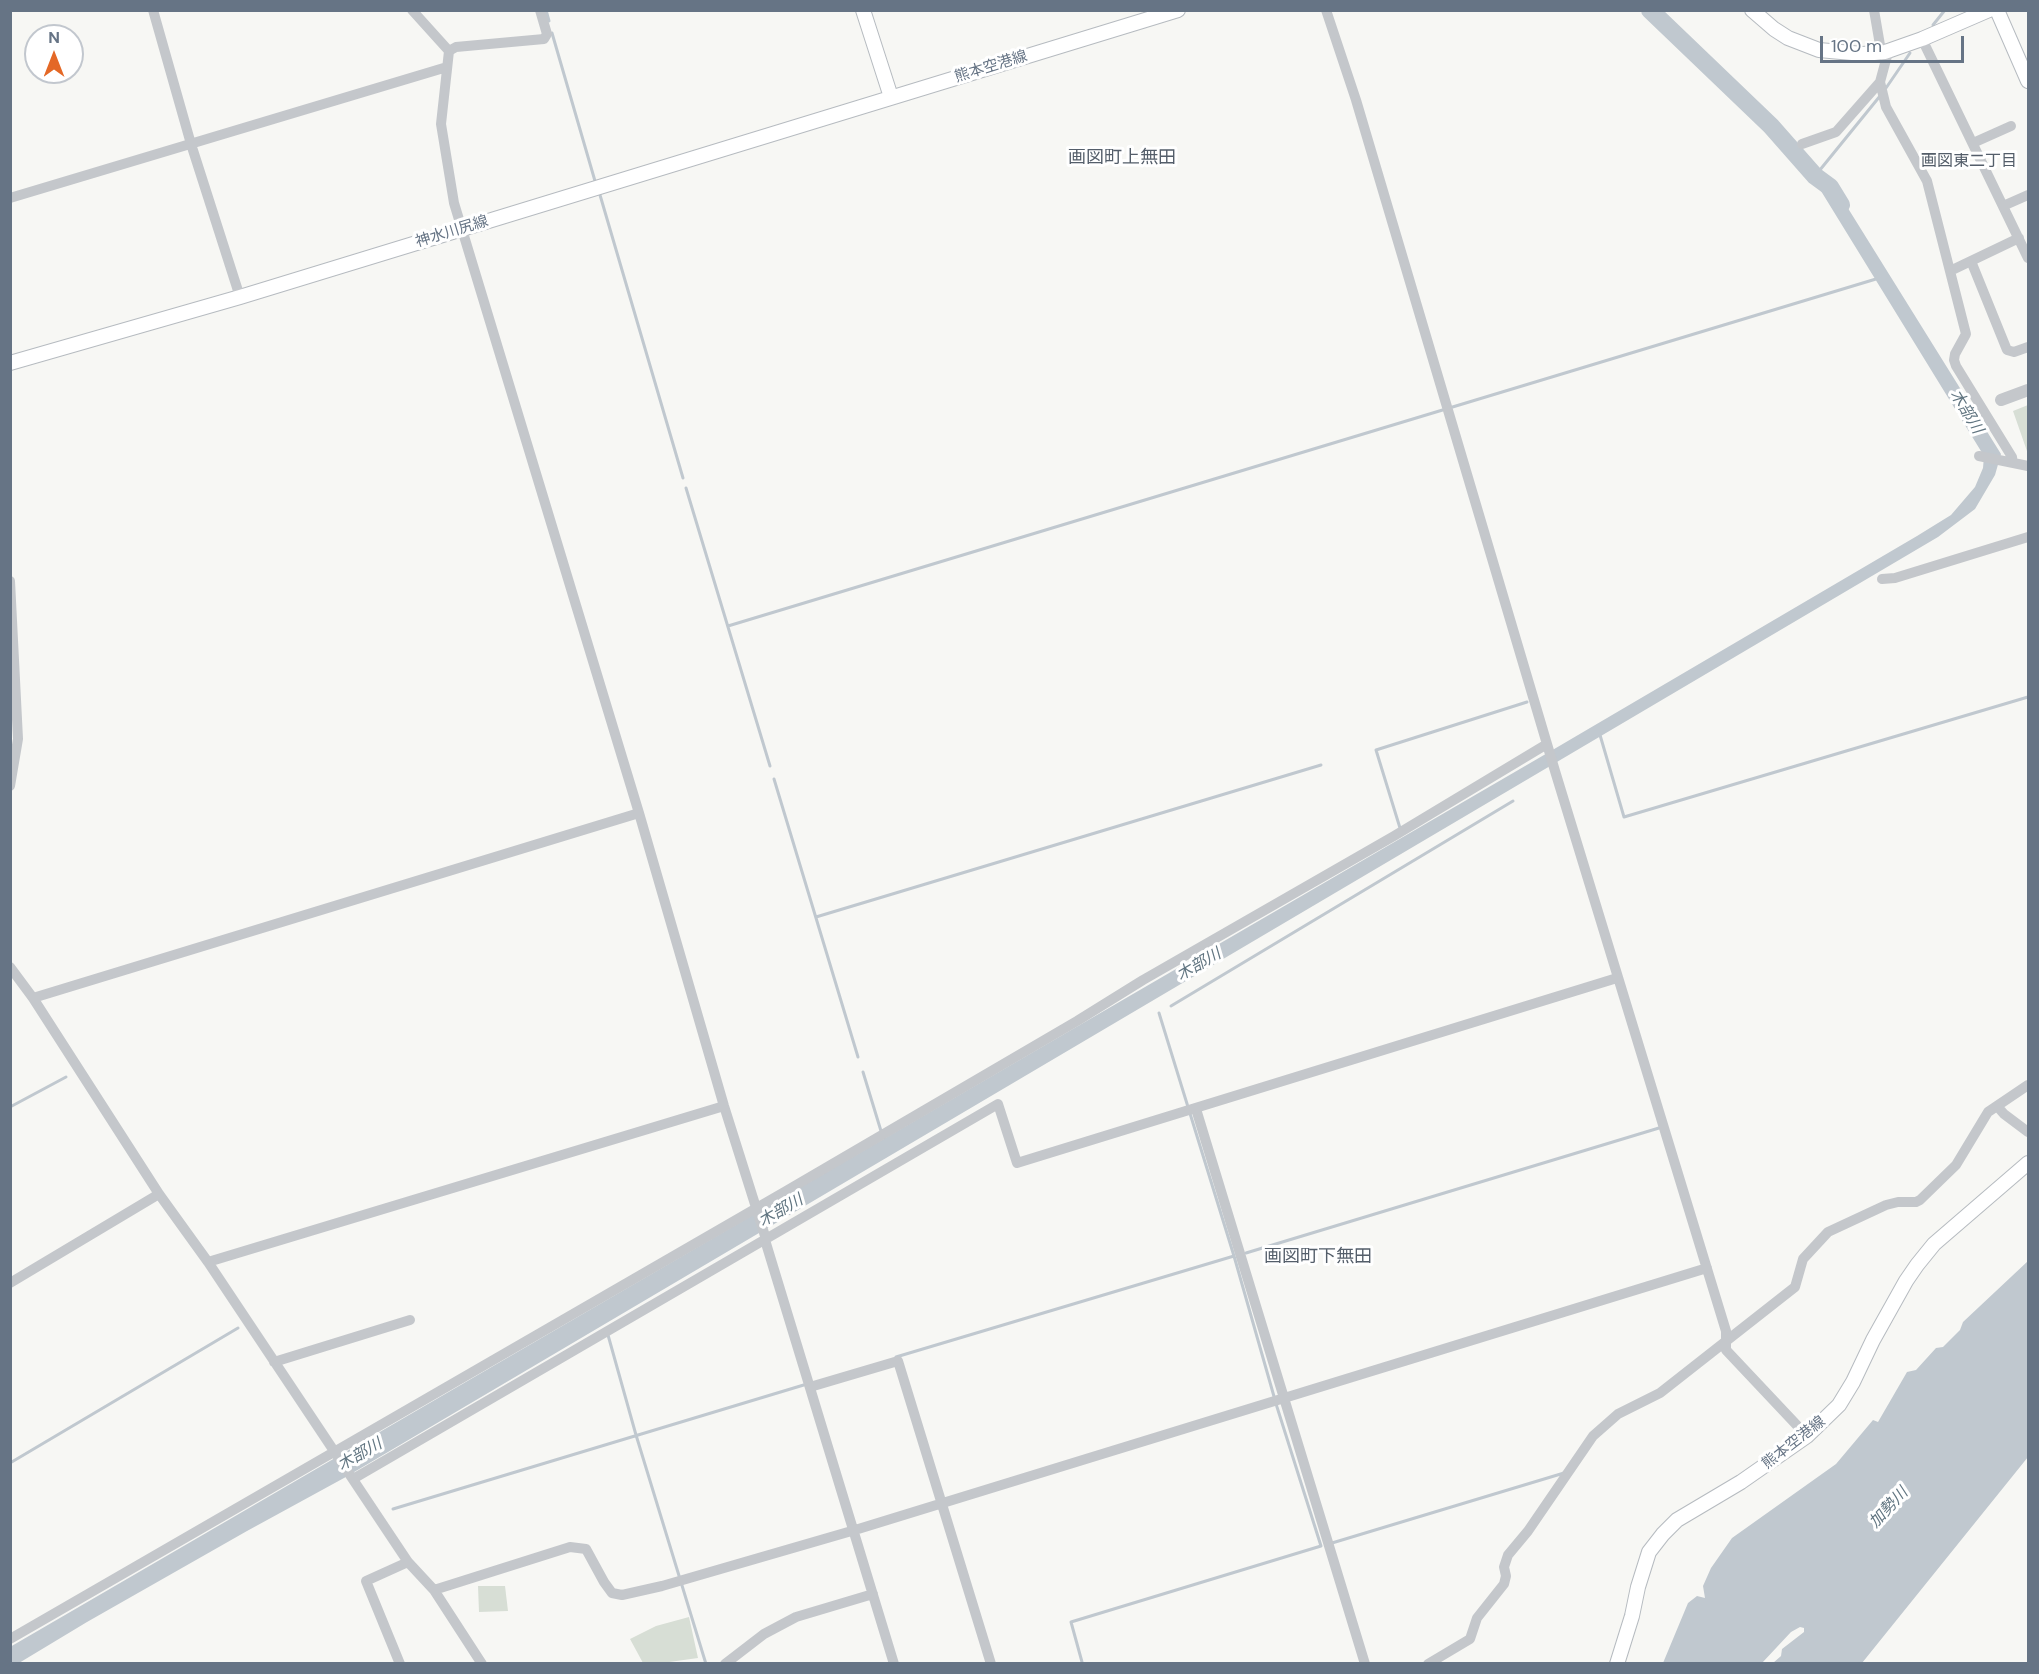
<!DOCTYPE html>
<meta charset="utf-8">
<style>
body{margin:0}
#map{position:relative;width:2039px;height:1674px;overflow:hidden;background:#f7f7f4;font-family:"DM Sans",sans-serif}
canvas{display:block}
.frame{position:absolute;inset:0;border:12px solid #667485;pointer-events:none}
.north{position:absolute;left:24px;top:24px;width:60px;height:60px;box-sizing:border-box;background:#fff;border:2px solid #c2c7ce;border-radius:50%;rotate:0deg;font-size:16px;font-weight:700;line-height:24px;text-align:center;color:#667485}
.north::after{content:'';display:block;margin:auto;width:21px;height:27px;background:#e46826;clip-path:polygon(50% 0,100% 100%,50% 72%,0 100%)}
.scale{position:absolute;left:1820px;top:36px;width:144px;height:27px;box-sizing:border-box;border:3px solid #667485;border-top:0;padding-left:8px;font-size:18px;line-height:21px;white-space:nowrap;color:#667485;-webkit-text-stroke:4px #fff;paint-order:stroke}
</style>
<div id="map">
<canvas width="2039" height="1674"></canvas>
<div class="frame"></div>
<div class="north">N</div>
<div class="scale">100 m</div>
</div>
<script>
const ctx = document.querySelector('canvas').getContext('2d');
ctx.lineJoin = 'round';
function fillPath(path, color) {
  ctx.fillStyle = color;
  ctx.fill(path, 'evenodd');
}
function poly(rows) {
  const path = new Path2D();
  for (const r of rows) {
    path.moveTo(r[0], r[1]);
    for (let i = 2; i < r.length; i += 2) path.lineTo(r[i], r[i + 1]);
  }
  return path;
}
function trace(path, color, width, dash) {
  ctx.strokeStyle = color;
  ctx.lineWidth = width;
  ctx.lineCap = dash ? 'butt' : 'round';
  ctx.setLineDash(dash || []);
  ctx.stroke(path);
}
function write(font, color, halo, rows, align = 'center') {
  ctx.font = font + ' "DM Sans","Noto Sans JP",sans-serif';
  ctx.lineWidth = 6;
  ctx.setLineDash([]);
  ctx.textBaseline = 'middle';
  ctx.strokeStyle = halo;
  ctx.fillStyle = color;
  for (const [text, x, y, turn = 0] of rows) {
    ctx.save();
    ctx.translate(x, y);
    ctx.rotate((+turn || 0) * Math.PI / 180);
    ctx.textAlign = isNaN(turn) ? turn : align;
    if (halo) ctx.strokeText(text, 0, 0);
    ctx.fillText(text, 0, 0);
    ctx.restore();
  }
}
fillPath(poly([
 [2028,405,2028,454,2013,411],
 [478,1586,505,1586,508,1611,479,1612],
 [689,1617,698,1658,662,1663,643,1663,630,1639,656,1626]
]), '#d7ded5');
fillPath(poly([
 [1831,181,2001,454,1995,475,1975,509,1938,537,344,1478,247,1531,87,1622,19,1663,11,1663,10,1647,1544,755,1917,536,1951,515,1975,487,1983,468,1984,456,1821,191],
 [2028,1261,2028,1457,1862,1663,1773,1663,1781,1656,1782,1649,1804,1632,1804,1628,1800,1627,1791,1632,1762,1663,1663,1663,1688,1603,1697,1596,1705,1598,1703,1586,1711,1568,1732,1538,1836,1464,1873,1420,1878,1422,1907,1372,1916,1370,1936,1348,1943,1347,1960,1330,1963,1322]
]), '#c0c8cf');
trace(poly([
 [546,10,549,21],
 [1933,25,1945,10],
 [552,33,595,181],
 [1886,88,1910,53],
 [1815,176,1880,96],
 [600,195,683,478],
 [686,488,770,766],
 [728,626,1876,279],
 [1600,735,1624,817,2028,697],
 [774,779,858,1057],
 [1400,828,1376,750,1527,702],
 [816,917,1321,765],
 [1171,1006,1513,801],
 [863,1072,881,1131],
 [10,1107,66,1077],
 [1246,1253,1659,1128],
 [608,1335,636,1435,706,1664],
 [896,1357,1234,1256],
 [10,1463,238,1328],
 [393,1509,807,1384],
 [1332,1543,1564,1473],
 [1082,1662,1071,1622,1321,1546,1277,1407,1234,1256,1159,1013]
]), '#c0c8cf', 3);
trace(poly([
 [1650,10,1771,126,1815,176,1830,187,1841,205]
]), '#c0c8cf', 18);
const secondary = poly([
 [863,10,891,97],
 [1752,10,1774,29,1788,38,1819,50,1863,54,1885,52,1922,39,1989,10],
 [1997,10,2028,81],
 [10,363,240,297,1178,10],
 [1617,1664,1632,1616,1638,1587,1649,1552,1663,1534,1677,1520,1741,1482,1807,1436,1839,1405,1853,1382,1873,1340,1906,1281,1917,1265,1934,1244,2028,1163]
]);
trace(secondary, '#b6bbc0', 16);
trace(poly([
 [153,10,191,144,240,297],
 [412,10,449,51,441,124,454,203,639,813,724,1106,765,1236,765,1240,894,1664],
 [1326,10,1356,100,1555,771,1726,1331,1726,1350,1807,1436],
 [1922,39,2028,258],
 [449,51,456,47,544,39,547,34,540,10],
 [1880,82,1886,107,1927,181,1966,334,1955,354,1954,360,1956,366,2012,457,2013,463],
 [1973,143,2011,126],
 [1802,144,1836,132,1880,82,1887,56,1880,45,1874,10],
 [10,198,447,67],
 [2003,206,2028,195],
 [1971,261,2007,350,2014,352,2028,347],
 [1950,271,2019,238],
 [1979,456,2028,466],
 [1882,579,1895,578,2028,537],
 [10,581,18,739,10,786],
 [10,967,33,998,159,1194,208,1262,408,1562,434,1590,482,1664],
 [33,998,639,813],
 [1997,1106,2004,1114,2028,1132],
 [1196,1109,1365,1664],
 [208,1262,724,1106],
 [10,1283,159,1194],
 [274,1362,410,1320],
 [810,1387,898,1361,991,1664],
 [353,1479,998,1104,1017,1163,1617,978],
 [434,1590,570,1547,586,1549,604,1582,612,1593,622,1595,662,1586,855,1530,1707,1268],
 [10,1639,786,1191,1077,1021,1143,980,1394,836,1547,744],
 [400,1664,366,1581,408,1562],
 [725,1664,764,1634,796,1617,873,1594],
 [1428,1664,1470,1639,1477,1618,1504,1584,1506,1576,1504,1567,1508,1555,1528,1531,1593,1436,1618,1414,1660,1393,1795,1287,1803,1259,1828,1232,1886,1205,1898,1202,1916,1202,1920,1200,1956,1165,1988,1112,2028,1085]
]), '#c4c7cb', 10);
trace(poly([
 [2001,400,2028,390]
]), '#c4c7cb', 12);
trace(secondary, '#fff', 14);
write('15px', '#667485', '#fff', [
 ["熊本空港線",991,67,-17],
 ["神水川尻線",452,232,-17],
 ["熊本空港線",1794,1443,-38]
]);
write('16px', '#545e6a', '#fff', [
 ["画図東二丁目",1969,162]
]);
write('italic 16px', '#617581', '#fff', [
 ["木部川",1966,412,59],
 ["木部川",1199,965,-30],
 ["木部川",781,1211,-30],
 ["木部川",360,1455,-30],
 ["加勢川",1889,1508,-47]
]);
write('18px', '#545e6a', '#fff', [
 ["画図町上無田",1122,158],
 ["画図町下無田",1318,1257]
]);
</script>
